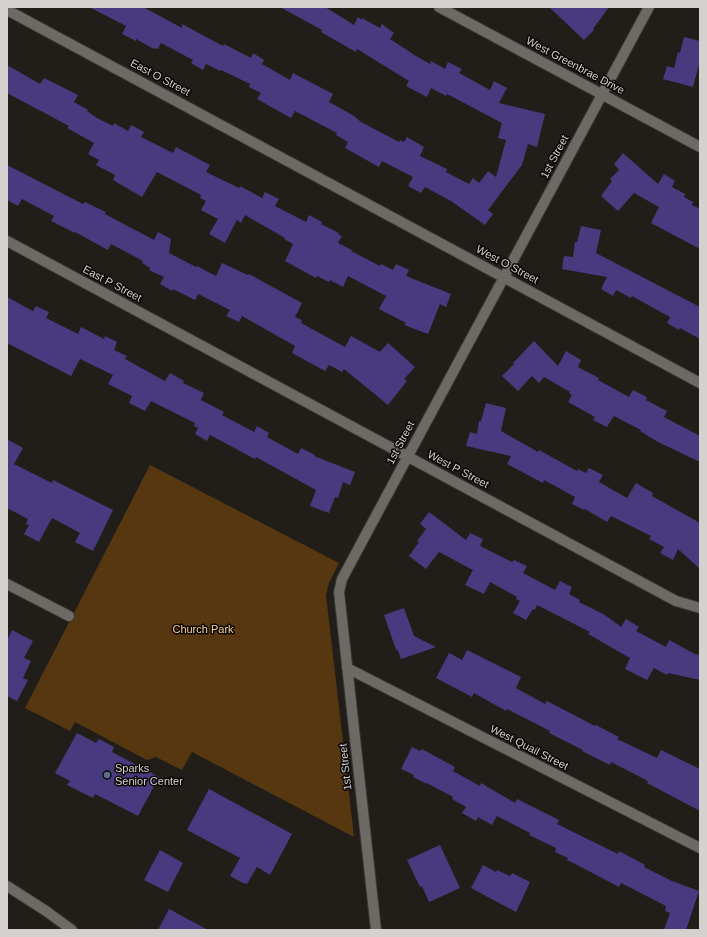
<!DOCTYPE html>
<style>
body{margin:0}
#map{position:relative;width:707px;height:937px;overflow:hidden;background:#211e1a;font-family:Helvetica,sans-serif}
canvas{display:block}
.frame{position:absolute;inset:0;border:8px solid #d4d1cf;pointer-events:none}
</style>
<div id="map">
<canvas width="707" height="937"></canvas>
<div class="frame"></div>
</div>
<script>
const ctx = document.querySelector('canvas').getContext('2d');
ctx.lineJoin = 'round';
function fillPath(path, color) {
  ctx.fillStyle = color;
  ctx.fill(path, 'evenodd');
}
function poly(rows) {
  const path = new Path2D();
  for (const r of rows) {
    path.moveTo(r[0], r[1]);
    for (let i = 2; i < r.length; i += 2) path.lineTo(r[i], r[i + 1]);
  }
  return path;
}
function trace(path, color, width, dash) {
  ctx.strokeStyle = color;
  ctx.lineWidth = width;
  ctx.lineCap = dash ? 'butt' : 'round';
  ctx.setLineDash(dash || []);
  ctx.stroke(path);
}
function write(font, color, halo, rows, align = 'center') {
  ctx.font = font + ' Helvetica,sans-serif';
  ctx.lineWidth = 3;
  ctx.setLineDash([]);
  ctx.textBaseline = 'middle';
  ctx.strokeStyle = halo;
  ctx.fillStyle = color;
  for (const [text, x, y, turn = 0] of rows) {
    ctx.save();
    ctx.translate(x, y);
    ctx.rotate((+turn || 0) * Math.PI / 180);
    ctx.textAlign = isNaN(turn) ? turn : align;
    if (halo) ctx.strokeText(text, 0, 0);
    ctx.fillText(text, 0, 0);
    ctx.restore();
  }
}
fillPath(poly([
 [150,465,339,563,329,583,326,595,354,837,192,752,182,770,156,757,147,760,75,722,70,731,25,708]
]), '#573710');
fillPath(poly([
 [89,7,143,7,182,28,182,24,223,46,224,44,251,58,253,53,264,60,262,64,290,80,293,73,333,94,329,102,354,116,361,122,399,142,400,140,404,142,407,137,424,147,420,156,447,169,446,172,469,184,473,178,479,183,488,171,496,177,506,140,498,138,502,123,447,94,446,96,431,88,427,97,406,86,409,81,357,49,356,52,321,32,322,30,280,7,325,7,354,25,358,17,362,20,362,18,380,28,382,24,394,33,390,39,416,56,430,64,431,61,445,69,448,62,462,69,459,73,490,90,494,81,507,88,499,103,545,114,537,147,528,144,522,165,488,210,493,214,485,225,451,201,425,187,421,193,408,186,413,177,382,161,379,167,345,148,348,142,336,135,337,133,295,111,291,118,257,99,261,93,249,87,250,84,221,70,220,71,206,64,203,70,191,63,193,60,161,43,158,49,155,48,154,49,136,39,136,41,122,34,126,26],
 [549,7,609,7,593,29,594,30,584,40],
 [684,37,700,41,700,61,693,87,663,79,667,66,674,68,678,52,680,53],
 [7,65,40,84,44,78,78,95,74,102,88,110,87,111,97,118,113,126,114,123,128,131,131,125,144,132,141,137,173,153,176,147,210,165,206,172,239,188,240,186,262,198,265,192,279,199,275,206,306,222,309,215,322,222,321,224,339,233,338,234,342,236,338,243,352,250,351,251,380,266,381,264,393,270,396,264,409,270,406,276,451,294,446,307,440,304,428,334,404,325,406,323,379,309,386,296,348,276,343,287,330,280,329,282,317,276,316,278,285,261,293,244,284,239,285,238,245,215,241,223,237,220,225,243,209,234,218,219,201,210,206,201,200,198,201,195,157,172,142,197,113,180,115,175,96,165,99,160,88,154,94,143,67,128,69,126,7,93],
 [623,153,658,184,664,174,675,181,672,187,685,194,684,197,693,202,692,205,700,209,700,249,651,223,659,207,634,193,618,211,601,196,612,181,610,179,619,170,614,164],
 [7,165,83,204,85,202,106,212,105,214,154,240,158,232,171,239,169,253,196,267,197,266,216,276,222,263,248,275,249,274,302,303,295,317,302,320,301,323,345,347,351,336,380,352,388,343,415,367,404,379,407,381,388,405,344,369,342,372,329,365,325,371,292,353,295,346,242,316,239,322,226,316,230,310,198,294,195,300,173,289,172,291,160,284,164,277,149,270,150,268,142,263,143,261,111,244,108,250,75,232,75,233,51,221,54,216,22,199,18,206,7,200],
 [581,226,601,230,596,253,700,307,700,339,680,328,679,330,667,323,670,317,632,296,631,298,616,290,613,296,601,289,607,277,562,269,564,256,573,257,575,242,577,242],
 [7,297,33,311,36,306,49,312,46,318,78,334,81,327,104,339,105,336,117,342,114,350,127,356,125,359,165,381,170,373,184,381,183,383,204,393,201,400,224,412,222,415,254,432,257,426,269,433,267,437,298,454,301,448,315,455,314,456,355,472,350,485,343,482,338,498,335,497,329,513,310,506,316,490,256,457,255,459,210,435,207,441,195,434,198,428,194,426,195,423,151,401,145,411,129,403,132,396,108,384,113,375,80,359,71,376,7,343],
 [534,341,558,366,566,351,581,360,578,367,599,378,598,380,629,397,633,390,647,397,646,400,667,411,664,417,700,436,700,462,658,442,640,431,641,430,614,416,607,427,593,420,595,417,568,402,572,395,569,393,570,392,544,377,539,383,532,376,518,391,502,376,514,364,513,363],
 [486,403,506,408,501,431,538,452,539,450,577,471,578,469,586,473,589,468,603,475,599,482,627,498,636,483,653,493,652,496,700,523,700,569,678,549,673,560,660,553,664,547,649,539,651,536,611,516,607,522,585,509,584,510,572,504,575,497,544,480,543,483,507,464,511,456,466,446,470,432,477,434,479,421,481,421],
 [7,439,23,448,14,464,52,483,53,480,113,510,93,551,75,542,80,533,52,518,39,542,24,534,29,525,26,524,28,519,7,508],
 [429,512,466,540,470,533,483,539,480,546,512,562,514,560,527,566,523,573,555,590,560,581,572,587,569,594,580,600,579,602,605,615,621,627,626,619,639,627,636,631,666,647,669,640,695,654,700,655,700,680,668,673,667,675,654,668,647,680,625,669,630,658,588,634,590,632,537,605,535,610,533,609,526,620,513,613,520,601,516,599,517,597,490,582,484,594,465,585,473,570,439,552,426,569,409,556,419,542,417,541,426,529,420,524],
 [404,608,414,636,436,647,401,659,398,650,397,651,394,644,384,615],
 [12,630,33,641,24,658,31,661,23,678,28,680,17,701,7,696,7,640],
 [467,650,521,677,516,688,545,704,547,701,595,726,596,725,619,737,617,739,657,758,661,750,700,769,700,811,647,783,648,781,611,762,610,765,582,751,583,750,549,733,550,731,507,709,506,711,474,693,472,697,436,678,449,653,462,660],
 [77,733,96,743,99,739,114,747,112,752,159,777,138,816,95,794,93,798,67,785,70,781,55,773],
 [412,747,420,751,422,749,455,767,453,771,480,786,481,783,515,803,517,799,559,820,557,824,618,854,619,851,645,865,644,867,672,881,699,891,686,930,664,930,670,913,665,911,666,906,621,883,619,887,581,867,567,860,568,858,555,852,556,848,529,835,530,833,497,816,492,825,478,817,476,821,462,813,466,807,452,799,453,797,427,783,427,784,413,777,414,775,401,769],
 [209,789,292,834,270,875,257,867,247,884,243,883,230,876,240,858,187,830],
 [440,845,460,888,429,902,422,886,420,887,407,860],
 [160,850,183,863,168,892,144,880],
 [483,865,496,872,497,870,510,876,512,873,530,882,516,912,471,888],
 [169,909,208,930,158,930]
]), '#473a7e');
const minor = poly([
 [439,7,700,147],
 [7,10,700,383],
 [7,241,676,601,700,608],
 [7,584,69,616],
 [347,668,700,848],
 [7,886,46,911,72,930],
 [376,930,339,592,342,579,649,7]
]);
trace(minor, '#3b3835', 12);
trace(minor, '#6d6964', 10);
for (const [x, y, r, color] of [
 [107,775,4,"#5c6f8a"]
]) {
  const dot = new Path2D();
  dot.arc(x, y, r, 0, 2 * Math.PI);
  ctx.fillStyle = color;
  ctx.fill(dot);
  trace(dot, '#0a0807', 1.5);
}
write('11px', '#d4d1cf', '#0a0807', [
 ["West Greenbrae Drive",575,66,28],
 ["East O Street",160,78,28],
 ["1st Street",555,157,-62],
 ["West O Street",507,265,28],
 ["East P Street",112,284,28],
 ["1st Street",401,443,-62],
 ["West P Street",458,470,28],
 ["West Quail Street",529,748,27],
 ["1st Street",346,767,-96]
]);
write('11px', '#ffcf9d', '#0a0807', [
 ["Church Park",203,630]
]);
write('11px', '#d4d1cf', '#0a0807', [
 ["Sparks",115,769],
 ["Senior Center",115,782]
], 'left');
</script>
